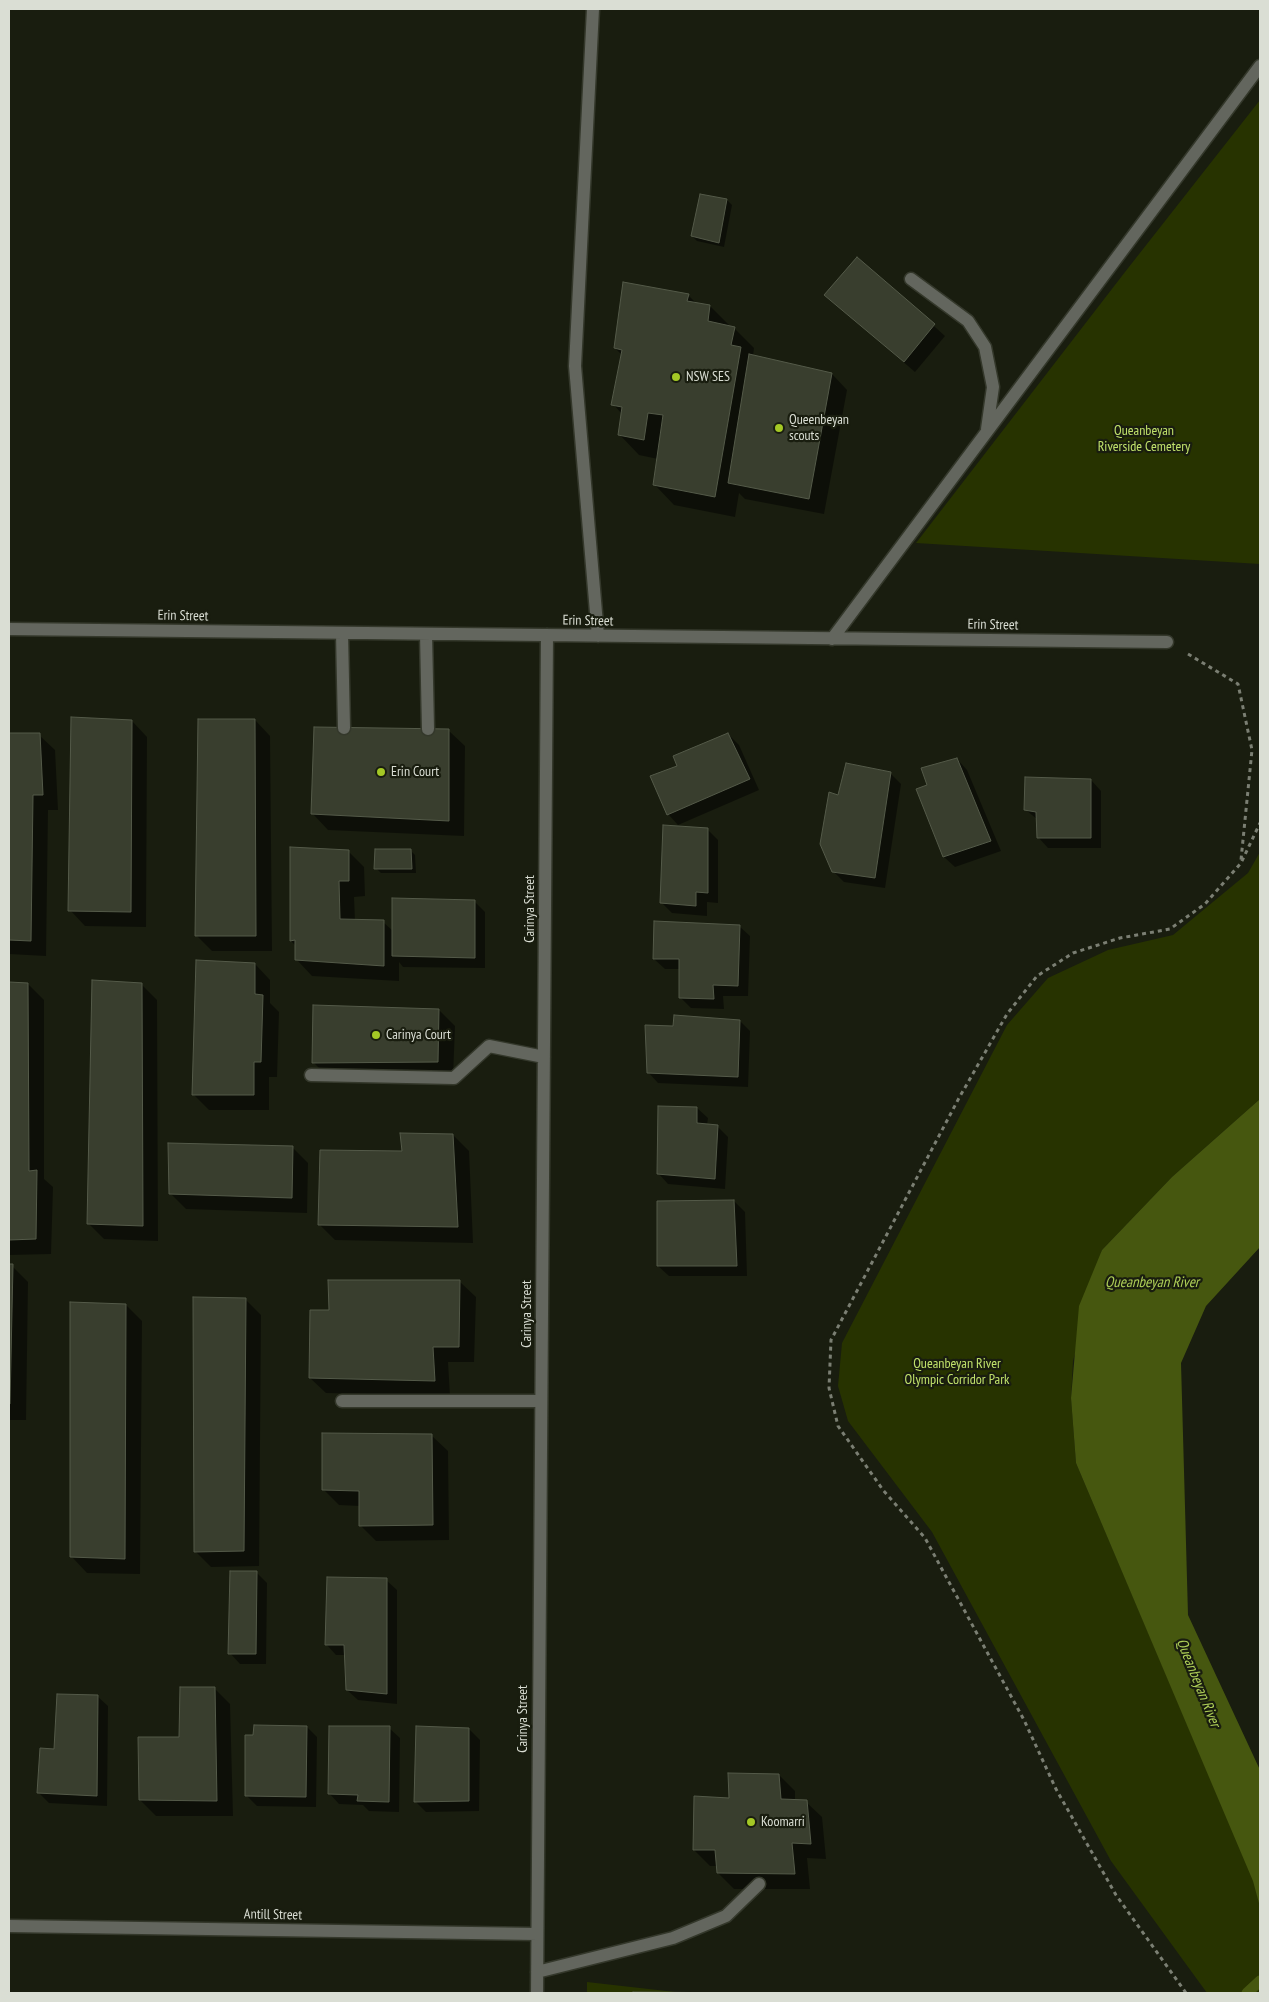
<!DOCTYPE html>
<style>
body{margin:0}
#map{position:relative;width:1269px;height:2002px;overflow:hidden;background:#191d0f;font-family:"PT Sans Narrow",sans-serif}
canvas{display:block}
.frame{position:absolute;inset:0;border:10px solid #daded4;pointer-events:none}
</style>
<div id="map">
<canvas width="1269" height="2002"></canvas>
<div class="frame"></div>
</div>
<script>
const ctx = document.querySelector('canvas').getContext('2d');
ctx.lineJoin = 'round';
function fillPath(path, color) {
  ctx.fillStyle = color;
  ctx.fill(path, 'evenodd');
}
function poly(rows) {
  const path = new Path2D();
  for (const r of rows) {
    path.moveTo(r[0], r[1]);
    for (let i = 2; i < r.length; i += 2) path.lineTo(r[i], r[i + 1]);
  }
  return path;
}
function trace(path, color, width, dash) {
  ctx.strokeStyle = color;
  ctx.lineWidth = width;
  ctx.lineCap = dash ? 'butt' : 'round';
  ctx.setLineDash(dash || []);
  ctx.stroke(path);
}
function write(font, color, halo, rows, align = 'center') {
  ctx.font = font + ' "PT Sans Narrow",sans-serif';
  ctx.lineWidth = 4.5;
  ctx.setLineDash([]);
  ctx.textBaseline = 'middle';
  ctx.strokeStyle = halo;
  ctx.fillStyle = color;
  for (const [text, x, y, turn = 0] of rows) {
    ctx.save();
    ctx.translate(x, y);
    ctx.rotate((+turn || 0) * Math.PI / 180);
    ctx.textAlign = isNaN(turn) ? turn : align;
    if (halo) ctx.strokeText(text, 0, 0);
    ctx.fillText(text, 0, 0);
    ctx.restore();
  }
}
fillPath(poly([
 [1260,100,1260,564,916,543,1125,272],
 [1260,852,1260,1099,1172,1177,1102,1250,1073,1361,1071,1398,1076,1463,1254,1881,1260,1907,1260,1993,1207,1993,1111,1861,932,1532,848,1421,838,1386,842,1343,1007,1025,1048,978,1108,950,1173,935,1248,873],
 [587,1982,684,1993,587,1993]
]), '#273300');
fillPath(poly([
 [1260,1099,1260,1247,1206,1306,1181,1363,1188,1615,1260,1770,1260,1907,1253,1881,1076,1463,1071,1398,1079,1306,1102,1250,1172,1177]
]), '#46570f');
fillPath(poly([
 [727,200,732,205,724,247,697,241,692,236],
 [858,258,945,336,915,372,837,305],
 [688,295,697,304,710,306,731,327,734,328,754,348,753,356,832,374,847,390,824,514,745,499,739,493,735,517,674,505,654,484,658,459,639,455,619,434,622,414,613,404,622,355,615,348],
 [255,720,270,736,272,951,212,951,196,935],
 [132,721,147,737,146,927,85,926,70,910],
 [9,731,11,734,39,735,55,750,58,810,48,810,46,956,9,954],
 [449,731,465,746,464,836,328,830,313,814],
 [728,734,739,745,759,790,678,825,668,814,679,767],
 [957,759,967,770,1001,851,955,867,944,857,918,790,929,786],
 [891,774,901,784,885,888,844,882,833,871,839,796],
 [1091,780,1101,791,1101,848,1048,848,1038,837,1038,820,1026,810],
 [708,830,718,840,718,903,707,902,707,916,672,913,661,902],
 [410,850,415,855,416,873,381,873,376,868],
 [348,851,364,867,365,896,354,897,355,921,383,922,393,931,475,902,485,912,485,968,403,967,399,962,399,981,312,976,297,960,296,946,291,941],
 [739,926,750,936,748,996,723,996,724,1009,691,1008,680,997,680,969,665,969,654,959],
 [255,964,270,980,270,1003,279,1012,277,1077,269,1077,269,1110,209,1110,193,1094],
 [9,984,28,984,44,1000,44,1179,53,1187,51,1254,9,1255],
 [141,984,157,1000,158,1241,104,1239,88,1223],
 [439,1010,455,1026,453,1077,329,1078,313,1062],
 [740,1021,750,1031,748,1087,658,1083,648,1072,674,1028],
 [697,1108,708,1118,707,1125,717,1126,728,1137,725,1189,668,1184,658,1173],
 [453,1135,469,1151,473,1243,335,1240,320,1225],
 [292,1147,308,1163,307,1213,186,1209,170,1193],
 [734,1201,745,1212,747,1276,669,1276,658,1266],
 [9,1266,12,1266,28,1282,26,1420,9,1420],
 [460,1282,476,1297,474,1362,448,1362,450,1396,326,1393,310,1378,330,1312],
 [245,1299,261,1315,259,1566,211,1567,195,1551],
 [126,1305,142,1321,140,1574,87,1573,72,1557],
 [432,1436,448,1451,449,1540,376,1541,360,1525,360,1506,339,1505,323,1489],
 [257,1573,267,1583,266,1664,240,1664,230,1653],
 [386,1580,397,1590,397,1704,358,1700,347,1690,346,1655,336,1655,326,1644],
 [215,1689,230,1704,233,1816,156,1816,140,1800],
 [97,1696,108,1706,107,1806,49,1803,38,1792],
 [307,1727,317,1737,316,1807,257,1806,246,1795],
 [389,1728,400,1738,399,1812,369,1811,363,1805,339,1804,329,1793],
 [469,1729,480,1740,479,1811,426,1812,415,1801],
 [779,1775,795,1791,795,1801,806,1802,822,1817,826,1859,807,1858,810,1889,734,1889,718,1873,718,1866,710,1866,694,1850]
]), '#0007');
trace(poly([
 [1247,1993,1260,1981]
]), '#46570f', 11);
const building = poly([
 [700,194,727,199,719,243,691,236,700,194],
 [857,257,935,324,904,362,824,295,857,257],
 [623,282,689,294,687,301,710,305,708,321,735,327,731,345,741,347,715,497,653,485,663,415,648,413,644,440,618,435,622,407,611,405,622,350,614,348,623,282],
 [749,354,832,373,809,499,728,483,749,354],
 [71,717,132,720,131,912,68,911,71,717],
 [198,719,255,719,256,936,195,936,198,719],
 [314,727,449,729,449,821,311,814,314,727],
 [9,733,40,733,43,795,33,795,31,941,9,940,9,733],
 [728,733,750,779,667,815,650,776,677,766,673,756,728,733],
 [957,758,991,841,943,857,916,789,927,785,921,768,957,758],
 [846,763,891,772,875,878,832,872,820,844,829,792,838,795,846,763],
 [1025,777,1091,779,1091,838,1037,838,1036,812,1024,810,1025,777],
 [663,825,708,828,708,893,696,892,696,906,660,903,663,825],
 [290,847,349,850,349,881,339,881,340,919,384,920,384,966,295,960,295,940,290,941,290,847],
 [375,849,411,849,412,869,374,869,375,849],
 [392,898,475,900,475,958,392,956,392,898],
 [654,921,740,925,738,986,713,985,714,999,679,998,679,959,653,959,654,921],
 [196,960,255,963,255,994,263,995,261,1062,254,1062,254,1095,192,1095,196,960],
 [92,980,142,983,143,1226,87,1224,92,980],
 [9,982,28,983,29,1171,37,1170,36,1239,9,1240,9,982],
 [313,1005,439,1009,438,1062,312,1063,313,1005],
 [674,1015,740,1020,738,1077,647,1073,645,1025,673,1026,674,1015],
 [658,1106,697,1107,697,1123,718,1125,715,1179,657,1174,658,1106],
 [400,1133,453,1134,458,1227,318,1225,320,1150,402,1151,400,1133],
 [168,1143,293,1146,292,1198,169,1194,168,1143],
 [734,1200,737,1266,657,1266,657,1201,734,1200],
 [9,1264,13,1264,10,1404,9,1404,9,1264],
 [328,1280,460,1280,459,1347,433,1347,435,1381,309,1378,310,1310,329,1310,328,1280],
 [193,1297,246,1298,244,1551,194,1552,193,1297],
 [70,1302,126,1304,125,1559,70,1557,70,1302],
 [322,1433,432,1434,433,1525,359,1526,359,1491,322,1490,322,1433],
 [230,1571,257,1571,256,1654,228,1654,230,1571],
 [327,1577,387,1578,387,1694,346,1690,344,1645,325,1645,327,1577],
 [180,1687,215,1687,217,1801,139,1800,138,1737,179,1737,180,1687],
 [57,1694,98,1695,97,1796,37,1793,40,1748,54,1749,57,1694],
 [254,1725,307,1726,306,1797,245,1796,245,1735,253,1735,254,1725],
 [329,1726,390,1726,389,1802,357,1801,358,1795,328,1794,329,1726],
 [416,1726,469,1728,469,1801,414,1802,416,1726],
 [728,1773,779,1774,781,1799,807,1800,811,1844,792,1843,795,1874,717,1873,715,1850,693,1850,694,1796,729,1798,728,1773],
 [633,1992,749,1993,633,1993,633,1992]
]);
fillPath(building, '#393e2e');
trace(building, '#545a49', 1);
const minor = poly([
 [593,9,575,366,598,636],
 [911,279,968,321,985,347,993,387,987,429],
 [9,629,1167,642],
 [342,633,344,728],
 [426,634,428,729],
 [832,639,1260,66],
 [311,1075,454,1078,489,1046,544,1057],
 [342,1401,541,1401],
 [9,1926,537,1934],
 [537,1972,673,1938,726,1916,759,1884],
 [537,1993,547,635]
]);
trace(minor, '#34382b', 15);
trace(poly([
 [1188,654,1238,684,1252,750,1241,860],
 [1186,1993,1116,1895,1056,1789,1024,1720,925,1538,883,1490,838,1426,829,1388,831,1340,959,1098,1007,1014,1037,976,1073,953,1120,938,1170,929,1205,904,1241,863,1260,823]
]), '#7b7f73', 3, [4, 4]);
trace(minor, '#63665e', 12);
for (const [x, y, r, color] of [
 [676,377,5,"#a4c825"],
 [779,428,5,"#a4c825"],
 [381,772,5,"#a4c825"],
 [376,1035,5,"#a4c825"],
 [751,1822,5,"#a4c825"]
]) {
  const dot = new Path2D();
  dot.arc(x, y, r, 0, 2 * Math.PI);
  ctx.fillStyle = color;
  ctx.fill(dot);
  trace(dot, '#191d0f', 2);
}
write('14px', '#daded4', '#191d0f', [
 ["NSW SES",686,377],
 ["Queenbeyan",789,420],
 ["scouts",789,436],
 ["Erin Court",391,772],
 ["Carinya Court",386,1035],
 ["Koomarri",761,1822]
], 'left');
write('14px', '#c0e16b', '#191d0f', [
 ["Queanbeyan",1144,431],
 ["Riverside Cemetery",1144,447],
 ["Queanbeyan River",957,1364],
 ["Olympic Corridor Park",957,1380]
]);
write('14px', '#daded4', '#191d0f', [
 ["Erin Street",183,616,1],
 ["Erin Street",588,621,1],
 ["Erin Street",993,625,1],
 ["Carinya Street",530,909,-90],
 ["Carinya Street",527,1314,-90],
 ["Carinya Street",523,1719,-90],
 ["Antill Street",273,1915,1]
]);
write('italic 15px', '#aece57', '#191d0f', [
 ["Queanbeyan River",1152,1283],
 ["Queanbeyan River",1198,1683,68]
]);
</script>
